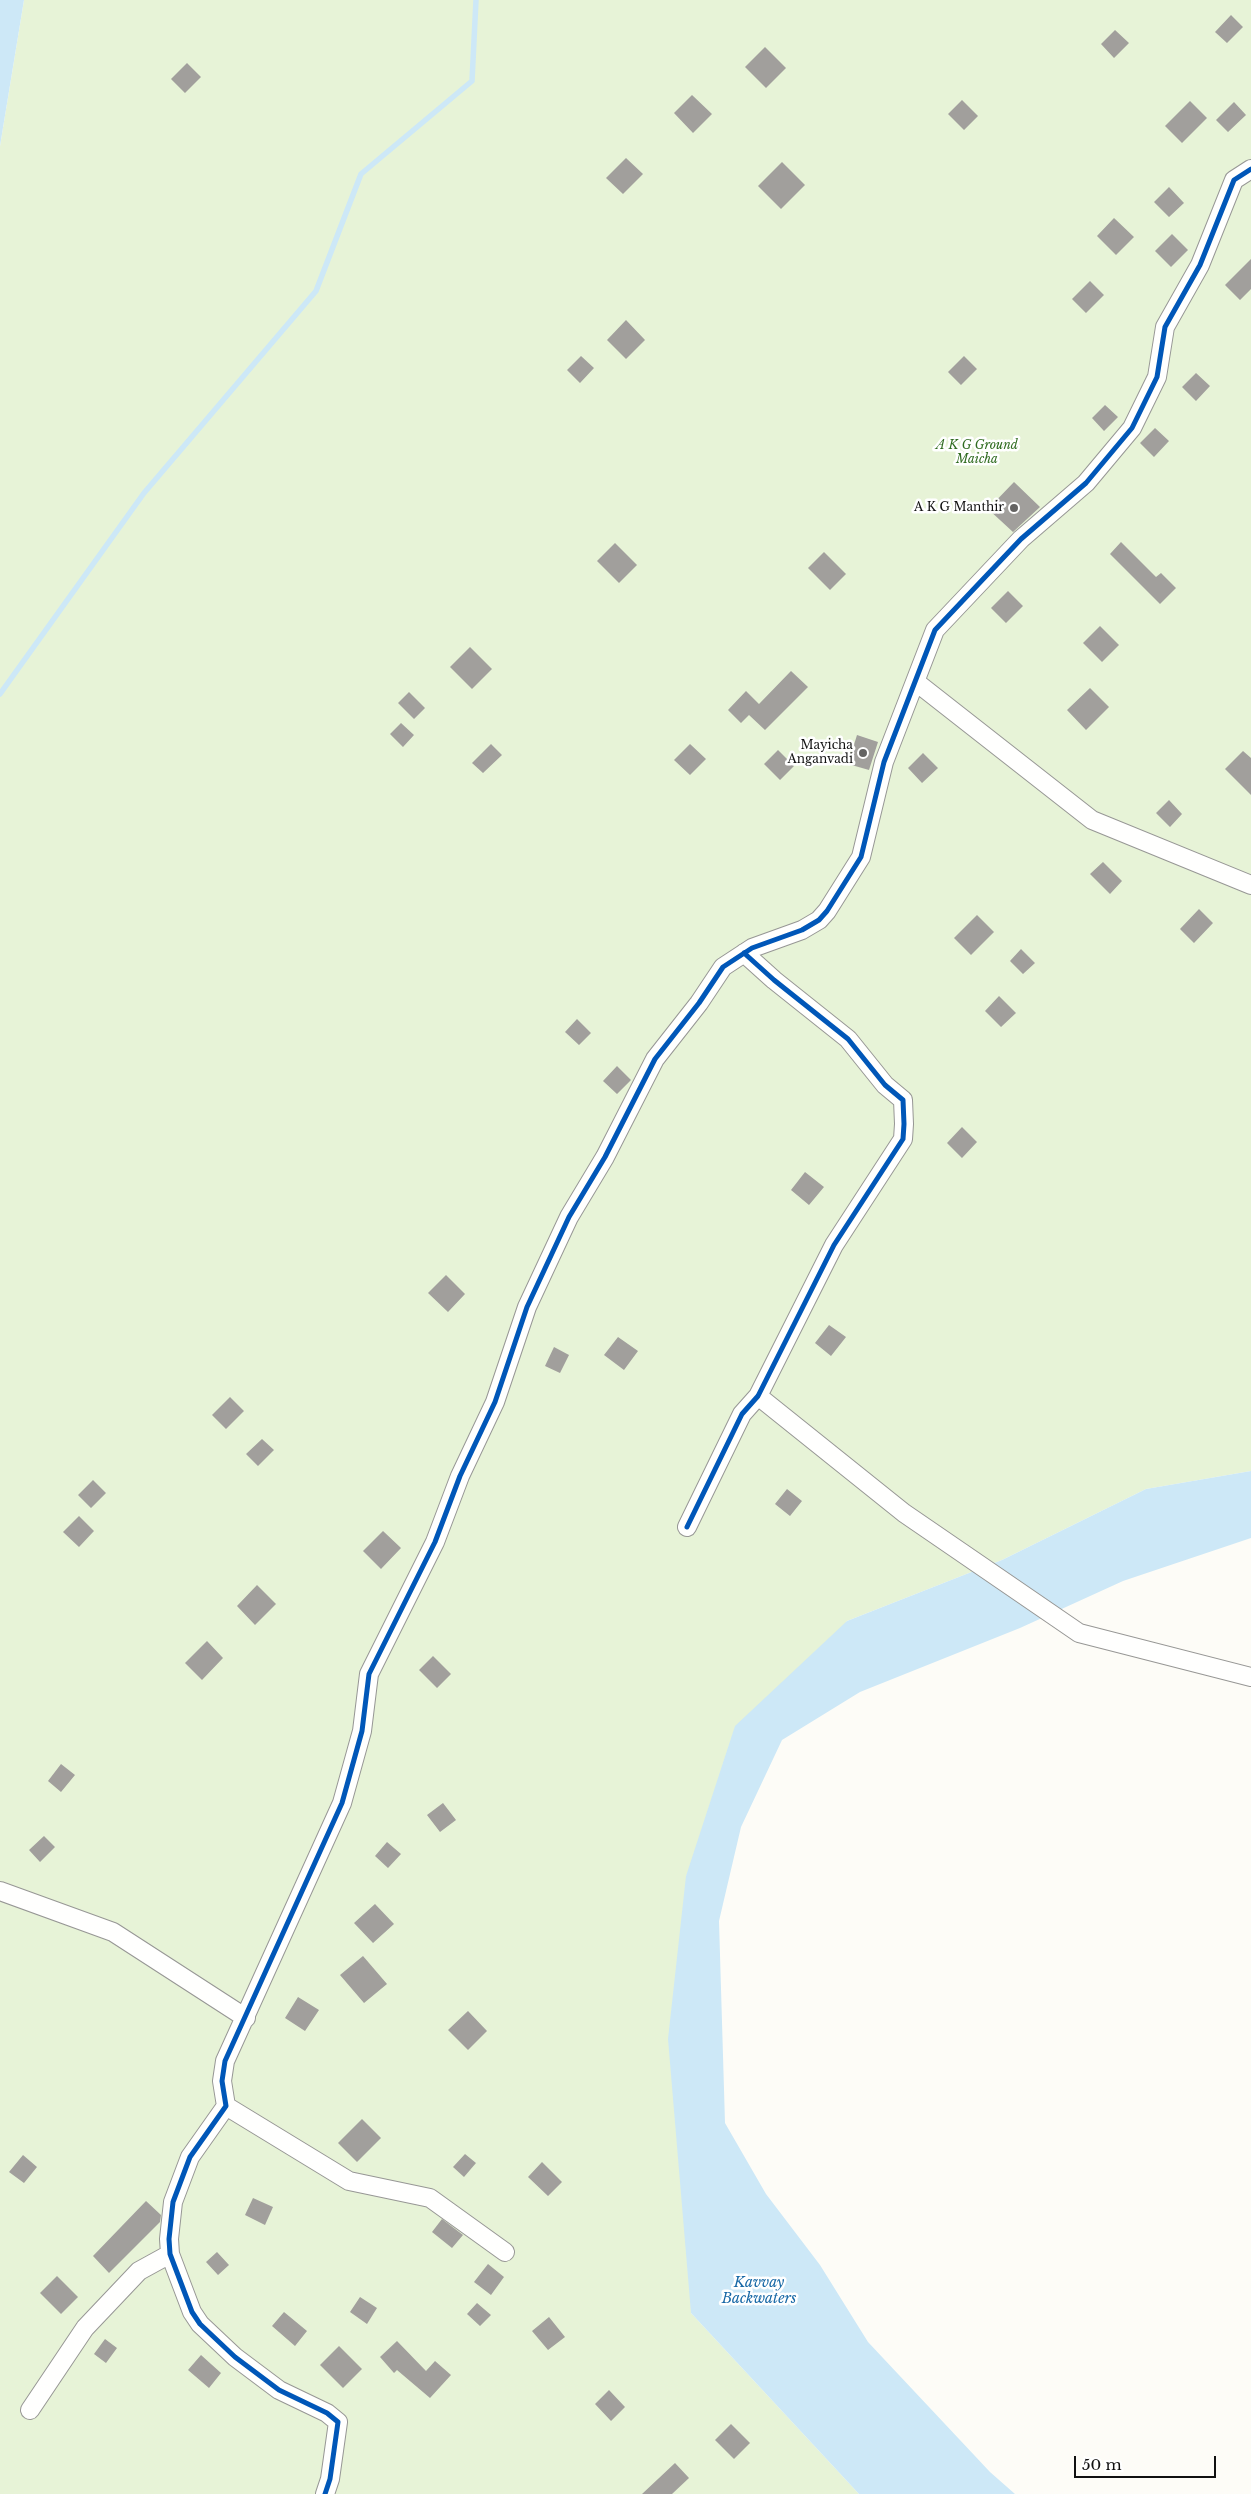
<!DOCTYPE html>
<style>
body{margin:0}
#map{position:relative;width:1251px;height:2494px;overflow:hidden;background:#fdfcf7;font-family:"Libre Baskerville",serif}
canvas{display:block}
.scale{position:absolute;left:1074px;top:2456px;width:142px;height:22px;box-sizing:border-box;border:2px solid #111;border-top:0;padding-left:6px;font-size:15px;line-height:18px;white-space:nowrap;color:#111;-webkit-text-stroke:4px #fff;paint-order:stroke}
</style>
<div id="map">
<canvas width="1251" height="2494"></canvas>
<div class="scale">50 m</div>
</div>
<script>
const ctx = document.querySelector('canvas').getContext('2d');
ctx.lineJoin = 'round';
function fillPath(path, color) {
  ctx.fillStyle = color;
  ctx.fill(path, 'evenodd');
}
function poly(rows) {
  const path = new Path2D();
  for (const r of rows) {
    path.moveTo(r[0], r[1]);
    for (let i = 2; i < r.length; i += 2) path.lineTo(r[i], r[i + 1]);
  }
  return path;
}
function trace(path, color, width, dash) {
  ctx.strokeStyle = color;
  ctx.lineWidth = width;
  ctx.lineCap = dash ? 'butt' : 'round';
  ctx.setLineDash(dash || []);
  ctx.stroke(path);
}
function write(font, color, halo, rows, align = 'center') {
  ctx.font = font + ' "Libre Baskerville",serif';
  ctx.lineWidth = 5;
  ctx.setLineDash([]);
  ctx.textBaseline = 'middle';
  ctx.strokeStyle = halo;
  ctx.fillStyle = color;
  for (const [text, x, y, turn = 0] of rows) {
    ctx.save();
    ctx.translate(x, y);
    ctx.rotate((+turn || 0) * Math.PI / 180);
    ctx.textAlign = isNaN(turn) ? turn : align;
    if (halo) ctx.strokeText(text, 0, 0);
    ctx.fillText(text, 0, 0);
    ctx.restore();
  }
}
fillPath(poly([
 [24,0,1251,0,1251,1471,1146,1489,1002,1560,847,1621,686,1876,691,2313,859,2494,0,2494,0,146]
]), '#e7f3d7');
fillPath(poly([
 [0,0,24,0,0,146],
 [1251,1471,1251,1538,1123,1581,1020,1628,860,1692,782,1740,741,1827,719,1921,725,2123,766,2194,820,2265,868,2342,990,2472,1015,2494,859,2494,691,2313,668,2039,686,1876,735,1726,847,1621,1002,1560,1146,1489]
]), '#cde8f7');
trace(poly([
 [0,694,144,493,316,291,361,174,472,81,476,0]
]), '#cde8f7', 5.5);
fillPath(poly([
 [1231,15,1243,27,1227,43,1215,32],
 [1115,30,1129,43,1114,58,1101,44],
 [765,47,786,68,766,88,745,67],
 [187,63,201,77,185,93,171,79],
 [692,95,712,114,693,133,674,113],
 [962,100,978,116,964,130,948,114],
 [1190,101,1207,118,1182,143,1165,126],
 [1234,102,1246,115,1228,132,1216,120],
 [626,158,643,174,623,194,606,178],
 [782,162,805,185,781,209,758,186],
 [1169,187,1184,203,1169,217,1154,202],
 [1114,218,1134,237,1116,255,1097,236],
 [1172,234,1188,250,1171,267,1155,251],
 [1251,259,1251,289,1240,300,1225,285],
 [1090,281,1104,295,1086,313,1072,299],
 [626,320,645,340,626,359,607,340],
 [581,356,594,368,580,383,567,370],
 [964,356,977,369,961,385,948,372],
 [1196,373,1210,386,1196,401,1182,387],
 [1105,405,1118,417,1104,431,1092,418],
 [1155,428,1169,441,1154,457,1140,443],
 [1014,482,1040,507,1013,532,988,509],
 [1121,542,1156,577,1161,573,1176,588,1160,604,1110,554],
 [615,543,637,565,619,583,597,561],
 [824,552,846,574,830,590,808,568],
 [1008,591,1023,606,1006,623,991,608],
 [1100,626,1119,645,1102,662,1083,643],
 [470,647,492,669,472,689,450,667],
 [791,671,808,687,765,730,749,715,741,723,728,710,746,691,759,704],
 [1090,688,1109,707,1086,730,1067,710],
 [409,692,425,708,414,719,398,703],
 [401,723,414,735,403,747,390,734],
 [857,735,878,742,869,770,848,764],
 [491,744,502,755,483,773,472,763],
 [690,744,706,759,690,775,674,760],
 [778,750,794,766,780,780,764,764],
 [1243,751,1251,758,1251,795,1225,769],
 [923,753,938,768,922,783,908,768],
 [1169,800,1182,814,1170,827,1156,813],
 [1103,862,1122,881,1110,894,1090,874],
 [1199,909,1213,923,1194,943,1180,929],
 [977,915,994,932,971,955,954,938],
 [1021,949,1035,963,1023,974,1010,961],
 [999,996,1016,1013,1001,1027,985,1011],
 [577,1019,591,1033,579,1045,565,1032],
 [617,1066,631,1080,617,1094,603,1081],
 [962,1127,977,1142,962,1158,947,1143],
 [805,1172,824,1187,809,1205,791,1190],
 [446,1275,465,1294,448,1312,428,1293],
 [829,1325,846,1337,831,1356,815,1343],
 [618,1337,638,1351,624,1370,604,1355],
 [554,1347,569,1355,560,1373,545,1366],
 [230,1397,244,1411,226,1429,212,1415],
 [262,1439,274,1450,258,1466,246,1454],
 [93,1480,106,1493,91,1508,78,1495],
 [787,1489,802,1501,790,1516,775,1504],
 [79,1516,94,1531,79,1547,63,1532],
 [383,1531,401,1548,381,1569,363,1551],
 [257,1585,276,1604,255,1625,237,1606],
 [207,1641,223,1658,202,1680,185,1663],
 [433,1656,451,1674,437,1688,419,1670],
 [61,1764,75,1775,61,1792,48,1781],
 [443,1803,456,1820,440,1832,427,1815],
 [44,1836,55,1847,40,1862,29,1850],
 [387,1842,401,1854,388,1868,375,1856],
 [375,1904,394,1924,373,1943,354,1923],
 [363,1956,387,1984,364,2003,340,1975],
 [298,1997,319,2010,305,2031,285,2018],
 [468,2011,487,2031,468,2050,448,2030],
 [362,2119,381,2138,357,2162,338,2143],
 [465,2154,476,2163,464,2177,453,2167],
 [23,2155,37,2167,24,2183,9,2172],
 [542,2162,562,2182,548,2196,528,2177],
 [253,2198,273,2207,265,2225,245,2215],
 [146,2201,161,2215,160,2222,109,2273,93,2256],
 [442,2219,463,2235,452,2248,432,2232],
 [217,2252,229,2265,218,2275,206,2262],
 [488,2264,504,2277,491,2295,474,2282],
 [57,2276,78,2297,61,2314,40,2293],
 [360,2297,377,2308,367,2324,350,2312],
 [477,2303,491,2315,480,2326,467,2314],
 [284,2312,307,2331,295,2346,272,2326],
 [549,2317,565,2337,548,2350,532,2331],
 [105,2339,117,2348,106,2363,94,2354],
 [397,2341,426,2371,435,2361,451,2375,430,2398,397,2370,394,2373,380,2357],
 [339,2346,362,2369,343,2388,320,2365],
 [201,2355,221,2373,209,2388,188,2370],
 [609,2390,625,2407,611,2421,595,2404],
 [731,2424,750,2443,734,2459,715,2440],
 [675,2463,689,2478,672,2494,642,2494]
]), '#a19f9c');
const street = poly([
 [916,682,1092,820,1251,885],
 [758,1396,904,1513,1079,1633,1251,1677],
 [687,1527,742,1414,758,1396,834,1245,903,1139,904,1124,903,1100,885,1085,848,1039,774,980,744,953],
 [0,1891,113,1932,246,2018],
 [226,2106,349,2181,430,2198,505,2252],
 [30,2410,85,2328,139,2271,170,2254],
 [325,2494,330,2479,338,2422,327,2413,279,2390,235,2357,200,2324,192,2312,170,2254,169,2239,173,2202,190,2157,226,2106,222,2081,225,2061,342,1803,362,1731,369,1674,435,1542,460,1476,495,1402,527,1307,569,1217,605,1157,655,1059,699,1003,723,967,752,948,802,930,819,920,827,911,861,857,884,762,935,630,1021,539,1086,483,1132,428,1157,377,1165,327,1200,265,1234,180,1251,169]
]);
trace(street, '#979795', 20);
trace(street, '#fffffe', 18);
trace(poly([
 [687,1527,742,1414,758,1396,834,1245,903,1139,904,1124,903,1100,885,1085,848,1039,774,980,744,953],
 [325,2494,330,2479,338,2422,327,2413,279,2390,235,2357,200,2324,192,2312,170,2254,169,2239,173,2202,190,2157,226,2106,222,2081,225,2061,342,1803,362,1731,369,1674,435,1542,460,1476,495,1402,527,1307,569,1217,605,1157,655,1059,699,1003,723,967,752,948,802,930,819,920,827,911,861,857,884,762,935,630,1021,539,1086,483,1132,428,1157,377,1165,327,1200,265,1234,180,1251,169]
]), '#0057b8', 5);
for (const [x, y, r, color] of [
 [1014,508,5,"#646362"],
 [863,753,5,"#646362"]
]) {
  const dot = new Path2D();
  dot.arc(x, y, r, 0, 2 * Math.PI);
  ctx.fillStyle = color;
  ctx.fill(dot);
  trace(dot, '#fff', 2);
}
write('italic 12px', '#2f6b1f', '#fff', [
 ["A K G Ground",977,446],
 ["Maicha",977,460]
]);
write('12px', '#111', '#fff', [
 ["A K G Manthir",1004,508],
 ["Mayicha",853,746],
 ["Anganvadi",853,760]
], 'right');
write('italic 14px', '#1768a6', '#fff', [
 ["Kavvay",759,2283],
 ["Backwaters",759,2299]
]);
</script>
